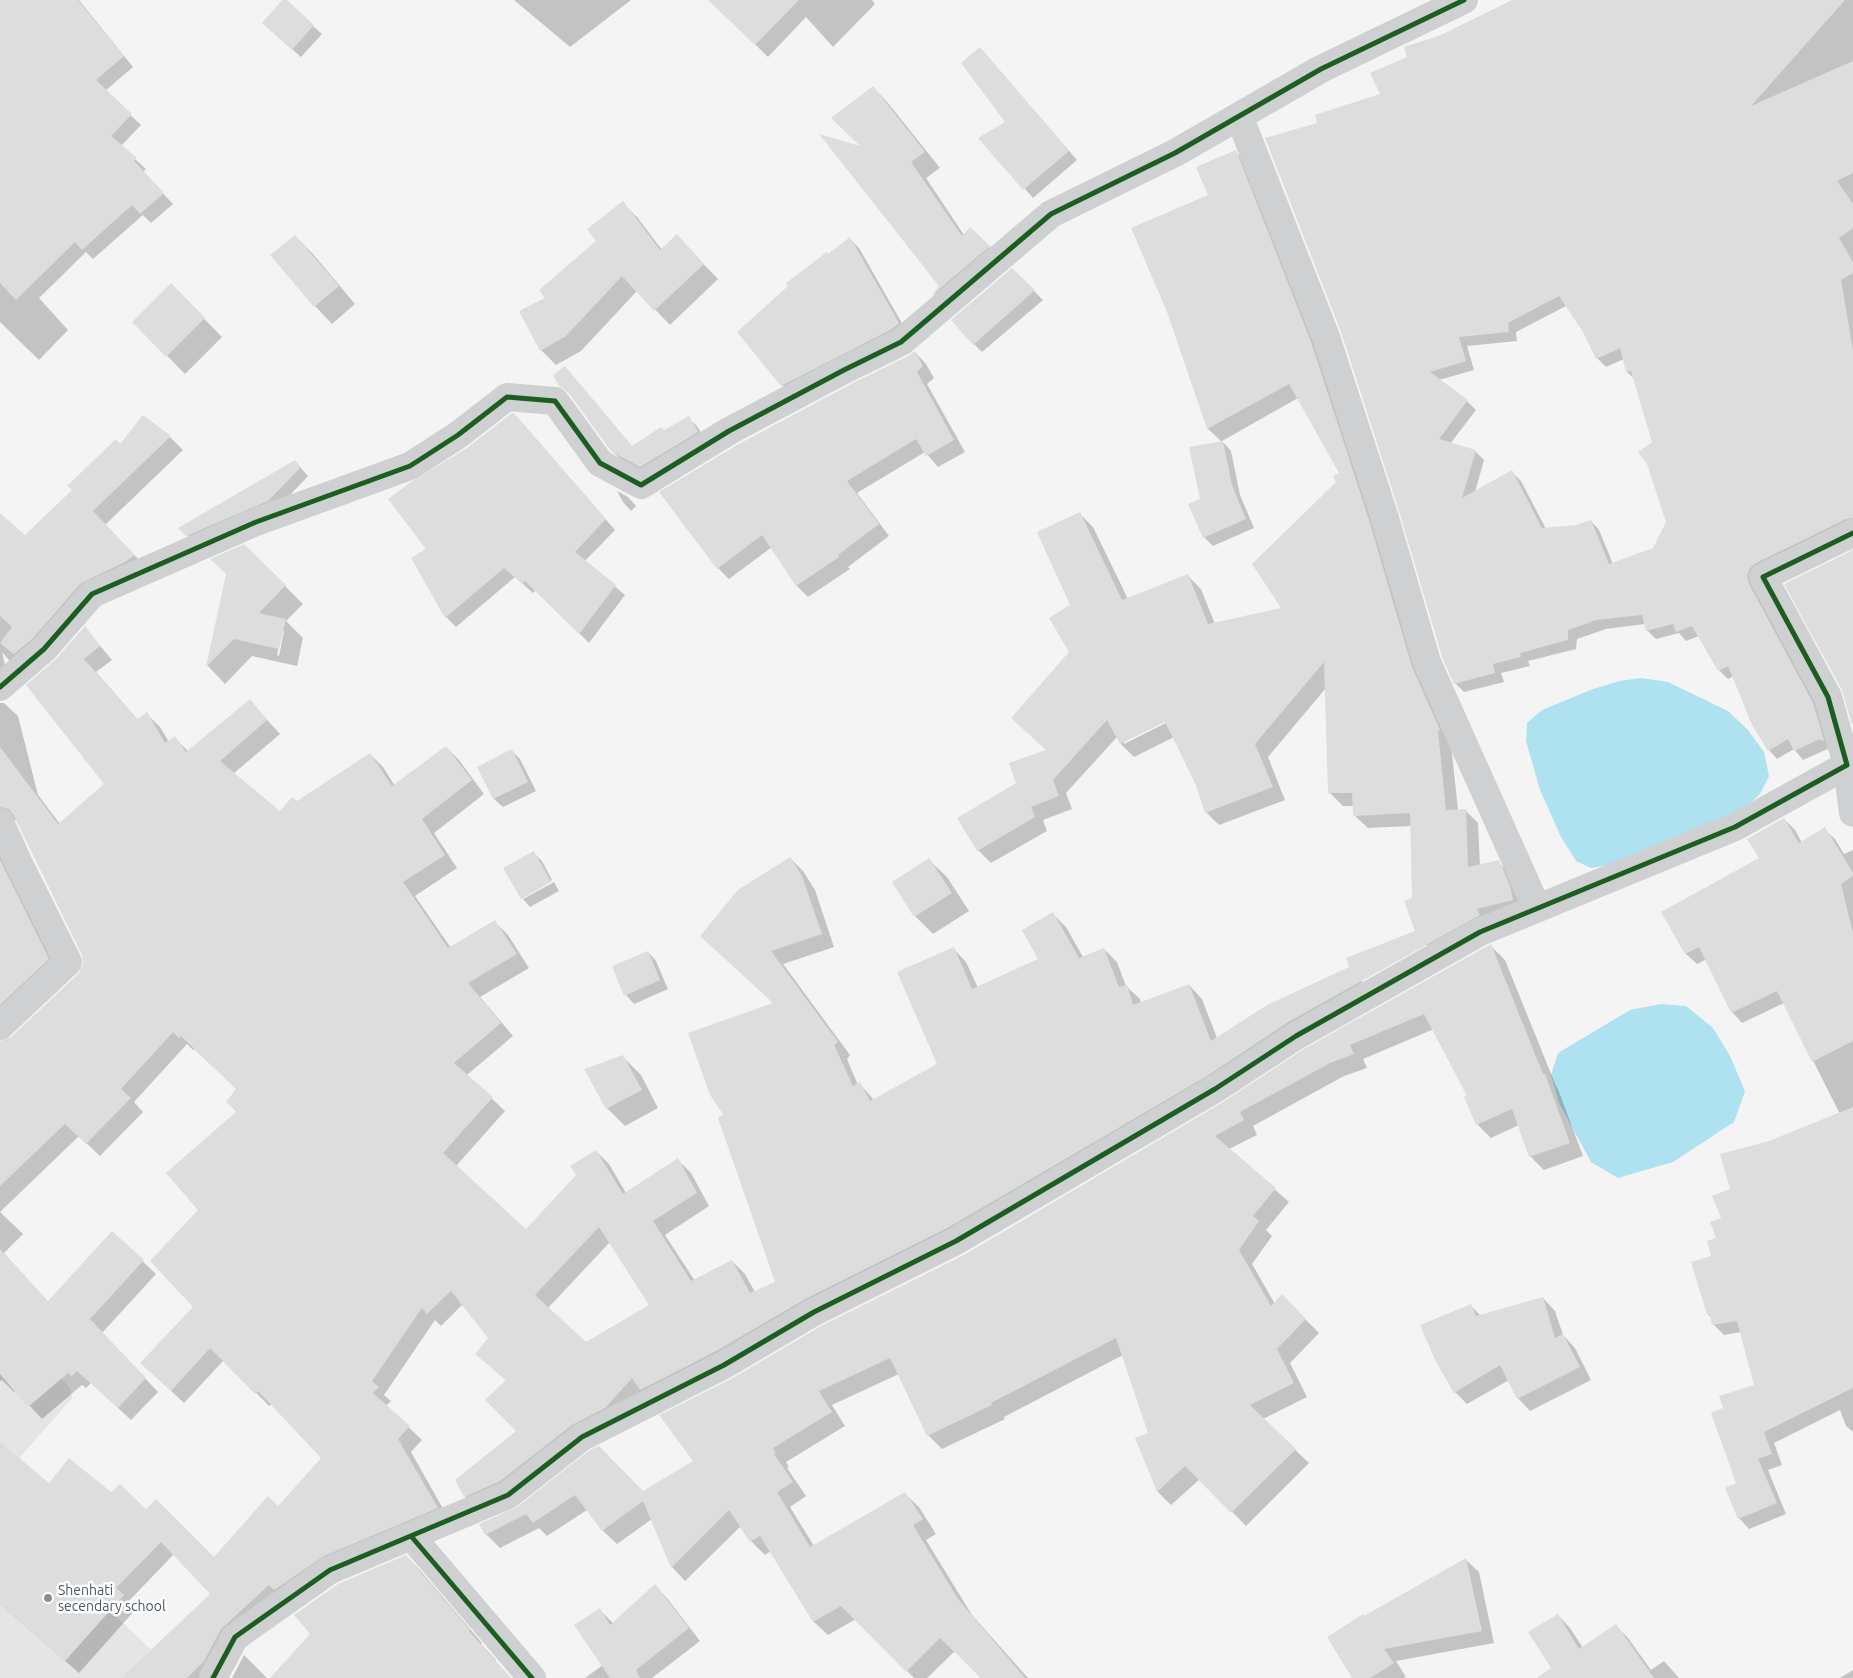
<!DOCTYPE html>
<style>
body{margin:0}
canvas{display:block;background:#f4f4f4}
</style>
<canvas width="1853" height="1678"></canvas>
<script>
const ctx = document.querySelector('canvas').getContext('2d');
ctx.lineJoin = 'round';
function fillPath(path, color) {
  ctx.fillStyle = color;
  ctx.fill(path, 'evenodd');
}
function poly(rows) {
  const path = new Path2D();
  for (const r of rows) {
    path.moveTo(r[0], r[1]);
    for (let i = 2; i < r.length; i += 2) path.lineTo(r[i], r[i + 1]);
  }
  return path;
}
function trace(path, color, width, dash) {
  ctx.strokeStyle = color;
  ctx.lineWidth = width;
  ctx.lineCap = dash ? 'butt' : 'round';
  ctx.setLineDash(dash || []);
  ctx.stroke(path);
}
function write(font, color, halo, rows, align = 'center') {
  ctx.font = font + ' Ubuntu,sans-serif';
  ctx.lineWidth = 5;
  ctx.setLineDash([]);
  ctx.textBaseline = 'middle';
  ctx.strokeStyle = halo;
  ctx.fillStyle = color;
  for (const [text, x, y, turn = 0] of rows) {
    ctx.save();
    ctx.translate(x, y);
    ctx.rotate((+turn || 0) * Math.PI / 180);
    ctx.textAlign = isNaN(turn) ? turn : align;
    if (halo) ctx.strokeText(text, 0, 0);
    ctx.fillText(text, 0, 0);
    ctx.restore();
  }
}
fillPath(poly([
 [0,1311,70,1388,72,1398,0,1480],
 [0,1502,11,1517,181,1678,0,1678]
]), '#e6e5e6');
fillPath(poly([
 [1641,678,1668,682,1728,711,1748,730,1764,752,1769,776,1760,794,1747,806,1622,863,1591,868,1576,861,1561,837,1540,790,1526,741,1527,723,1542,710,1593,689,1620,681],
 [1661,1004,1686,1006,1713,1028,1730,1056,1745,1091,1734,1122,1673,1162,1618,1178,1591,1162,1559,1103,1551,1075,1558,1053,1630,1010]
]), '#aee2f0');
fillPath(poly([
 [0,0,79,0,133,67,105,91,141,125,121,146,146,169,143,172,173,204,151,223,143,215,93,259,86,252,39,298,68,330,39,360,0,322],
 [284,0,322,34,301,57,272,31],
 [514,0,631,0,570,47],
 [717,0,872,0,875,4,833,47,806,17,768,57,716,6],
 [1519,0,1853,0,1853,529,1765,572,1822,713,1830,748,1803,760,1794,749,1777,759,1769,750,1734,676,1728,679,1719,670,1699,636,1686,641,1679,633,1656,639,1647,630,1645,624,1606,629,1577,639,1576,649,1528,661,1530,666,1501,673,1504,682,1464,692,1455,683,1319,124,1381,94,1408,58,1442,37],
 [1566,306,1584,331,1597,358,1606,367,1624,359,1627,372,1635,379,1654,442,1668,522,1654,549,1613,564,1599,530,1591,521,1577,526,1546,529,1521,481,1512,472,1475,492,1484,460,1475,451,1450,444,1476,410,1467,401,1439,380,1474,370,1467,346,1517,341,1516,332],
 [988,57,1077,160,1033,198,980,138,1007,122],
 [873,87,888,103,940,168,926,178,964,235,970,228,1004,262,947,310,933,296,941,286,864,149],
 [1236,152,1249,165,1324,357,1451,744,1458,810,1465,810,1478,823,1480,866,1498,862,1511,875,1523,900,478,1509,465,1496,518,1431,507,1381,476,1354,489,1338,463,1304,441,1326,435,1320,384,1395,391,1401,386,1406,422,1440,411,1452,450,1521,282,1597,215,1678,123,1678,212,1594,174,1554,128,1602,136,1609,79,1673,0,1604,0,1467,50,1485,111,1494,146,1511,215,1558,278,1508,323,1458,272,1404,269,1406,224,1360,184,1403,155,1376,195,1307,200,1210,237,1112,227,1102,238,1090,194,1049,193,1050,187,1044,134,1102,143,1112,100,1156,79,1136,0,1212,0,1042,11,1038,80,974,85,964,83,955,18,820,7,820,0,827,0,703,4,703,18,716,38,795,60,824,106,784,57,660,85,628,112,660,96,672,138,720,147,714,160,727,169,742,175,738,188,751,250,701,280,734,233,774,280,813,370,754,383,767,395,786,446,747,459,760,484,794,434,833,457,868,415,896,451,948,495,922,508,935,529,968,480,997,513,1036,467,1075,505,1111,456,1166,526,1231,578,1176,596,1151,609,1164,626,1193,678,1160,691,1173,709,1206,665,1235,695,1281,732,1261,745,1274,755,1292,776,1282,725,1115,775,1004,715,949,790,858,803,871,815,890,834,947,783,964,850,1055,847,1059,858,1085,860,1084,874,1100,939,1065,953,948,966,962,978,988,1040,960,1053,914,1066,927,1083,957,1104,949,1117,962,1126,986,1140,999,1141,1003,1189,985,1202,999,1217,1038,1417,932,1413,899,1411,826,1368,828,1354,815,1354,806,1343,806,1330,793,1326,688,1268,757,1285,800,1219,825,1206,812,1196,783,1174,737,1134,757,1121,744,1117,737,1066,793,1072,809,1043,820,1047,831,991,863,978,850,1018,784,1048,750,1071,652,1071,606,1080,514,1093,527,1128,599,1188,576,1201,589,1215,624,1283,608,1341,473,1298,398,1222,441,1231,451,1240,495,1254,528,1213,546,1204,537,1201,500,1222,442,1208,429,1169,312,1210,196],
 [1170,718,1172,720,1124,744,1124,741],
 [1426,944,1427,946,1362,983,1362,980],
 [610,1242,651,1305,586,1344,548,1308],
 [622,203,637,217,662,250,691,251,718,279,670,325,637,291,581,351,556,365,541,350,547,298,598,241],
 [295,236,313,254,355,304,332,324,315,306],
 [850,239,859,248,907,332,791,393,782,385,829,256],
 [1012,269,1043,300,982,352,974,344],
 [171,285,222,337,185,374,134,322],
 [915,352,926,364,934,378,927,384,965,452,938,467,925,452,857,493,889,536,848,567,850,569,808,597,797,586,772,547,729,579,718,568,909,357],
 [554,375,632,447,688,418,697,426,706,441,650,475,621,459,611,450,573,397,560,385],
 [143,416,170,437,183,450,105,525,147,568,94,596,20,673,2,652,9,683,0,693,0,517,25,537,120,445],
 [524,425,615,530,585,561,625,595,589,643,536,590,533,593,515,577,456,627,446,617,412,558,428,549],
 [295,461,308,476,276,510,196,543,180,528],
 [617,491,628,497,636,506,631,511,623,502],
 [228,574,285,586,303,604,286,621,303,638,297,666,252,656,225,684,208,666],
 [282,631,284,631,279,656,277,655],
 [512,751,520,759,536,791,503,807,494,799,478,767],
 [1784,819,1795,830,1802,843,1824,829,1835,839,1844,854,1853,850,1853,1432,1846,1426,1840,1410,1774,1443,1782,1465,1768,1470,1786,1514,1749,1529,1739,1518,1738,1484,1725,1409,1755,1386,1741,1332,1724,1335,1713,1324,1712,1319,1708,1314,1712,1257,1732,1189,1770,1142,1840,1114,1784,1003,1742,1023,1732,1012,1707,959,1697,964,1686,954,1663,912,1760,858],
 [0,846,61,972,0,1031],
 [534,853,542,861,552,880,523,897,523,899,522,898],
 [929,860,947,877,969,911,933,934,915,916,893,883],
 [554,882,559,891,530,907,523,899],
 [1491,946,1505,960,1556,1086,1558,1089,1583,1156,1544,1170,1530,1156,1519,1125,1491,1138,1477,1124,1469,1096,1434,1029,1363,1059,1367,1068,1344,1076,1253,1126,1257,1135,1229,1149,1289,1202,1266,1230,1272,1236,1252,1264,1275,1304,1282,1296,1319,1333,1290,1363,1307,1397,1263,1419,1309,1463,1246,1526,1200,1479,1171,1505,1158,1492,1137,1439,1150,1433,1123,1355,1004,1417,1005,1419,942,1449,928,1435,899,1374,832,1405,845,1426,786,1462,789,1467,787,1468,806,1496,790,1507,814,1546,905,1494,919,1507,936,1534,926,1540,972,1615,1028,1678,981,1678,955,1651,927,1678,914,1678,856,1619,828,1635,814,1622,771,1551,765,1555,751,1541,741,1526,685,1581,672,1567,652,1519,617,1544,603,1531,587,1510,547,1536,539,1528,500,1548,486,1534,591,1451,643,1493,695,1461,732,1380,964,1256],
 [648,952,656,961,668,989,634,1004,626,995],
 [623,1057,641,1075,658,1108,625,1126,607,1108],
 [0,1212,23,1234,4,1253,48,1302,113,1233,156,1274,102,1333,158,1392,131,1420,91,1383,86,1388,82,1385,42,1419,16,1391,14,1392,2,1380,0,1381],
 [1543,1298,1555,1311,1563,1335,1575,1348,1591,1380,1530,1411,1518,1398,1509,1380,1467,1404,1455,1392,1471,1306,1481,1316],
 [406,1556,419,1569,482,1643,481,1644,496,1660,477,1678,272,1678],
 [1466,1560,1479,1572,1494,1643,1396,1661,1406,1677,1403,1678,1354,1678,1364,1618],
 [655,1586,667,1598,700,1641,652,1678,585,1678,603,1665,600,1610,614,1624],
 [1558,1615,1570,1628,1583,1648,1616,1626,1628,1638,1651,1670,1664,1661,1679,1678,1558,1678],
 [244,1655,267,1678,232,1678],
 [1853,1670,1853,1678,1840,1678]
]), '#0003');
fillPath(poly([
 [0,0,78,0,124,56,96,80,132,114,111,136,137,158,134,161,164,193,140,214,132,205,82,250,75,242,16,300,0,283],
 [282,0,287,0,314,25,292,50,262,23],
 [708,0,799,0,755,45],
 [1512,0,1845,0,1751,106,1853,61,1853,173,1837,181,1853,204,1853,228,1839,238,1853,262,1853,273,1841,280,1853,350,1853,518,1846,519,1756,563,1750,568,1747,576,1749,584,1813,703,1824,740,1821,741,1820,739,1794,751,1788,739,1768,751,1752,725,1728,666,1718,671,1692,626,1676,632,1673,624,1646,631,1642,615,1596,620,1568,630,1568,640,1520,653,1521,657,1493,664,1495,673,1454,684,1442,657,1399,511,1341,332,1265,138,1317,123,1315,115,1380,94,1370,73,1407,57,1404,47,1441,35],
 [1559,296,1583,332,1596,359,1620,348,1626,372,1631,371,1652,442,1638,452,1647,464,1666,522,1653,548,1609,564,1591,520,1576,525,1542,528,1512,470,1462,498,1476,450,1439,439,1468,400,1430,372,1466,361,1459,337,1509,332,1508,323],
 [980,47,1069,151,1023,190,978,138,1005,122,961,63],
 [873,86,925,152,911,162,962,236,970,227,990,246,931,296,939,286,819,134,860,146,831,118],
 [1236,150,1311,342,1369,520,1412,667,1440,730,1438,731,1446,810,1466,809,1468,867,1499,860,1510,886,1513,900,1477,909,1480,915,1288,1022,1207,1076,949,1227,807,1298,716,1351,640,1390,632,1378,605,1408,572,1425,500,1481,464,1497,455,1480,516,1431,485,1400,506,1380,475,1354,488,1338,451,1291,427,1314,422,1308,372,1381,379,1387,373,1393,410,1426,398,1439,438,1508,324,1556,274,1590,269,1585,221,1629,204,1661,187,1678,121,1678,210,1594,161,1542,116,1588,124,1595,65,1661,0,1604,0,1442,49,1483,69,1458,111,1492,120,1484,146,1509,156,1499,214,1557,268,1496,278,1506,321,1458,258,1391,255,1394,210,1348,171,1391,140,1363,193,1307,150,1261,198,1210,166,1173,237,1111,226,1102,236,1089,181,1036,179,1038,173,1032,121,1089,131,1098,86,1144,65,1124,0,1186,0,1041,11,1037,79,973,83,964,82,955,14,816,9,809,0,807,0,747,58,824,104,784,26,685,56,659,85,626,100,646,84,659,137,719,147,712,165,743,175,736,186,752,250,699,267,720,220,761,280,811,292,797,297,801,370,753,392,786,446,746,472,780,422,819,445,855,403,882,448,948,495,920,517,954,468,983,501,1023,454,1063,493,1097,443,1153,526,1229,576,1175,570,1166,596,1150,623,1194,678,1158,697,1193,653,1221,691,1281,732,1260,750,1293,775,1282,718,1118,723,1114,710,1095,688,1033,773,1003,700,936,738,890,790,857,802,876,822,934,771,951,838,1042,834,1045,853,1086,860,1082,870,1101,937,1064,897,972,954,947,972,989,1038,959,1022,930,1053,912,1079,958,1104,948,1119,987,1127,985,1133,1005,1189,984,1211,1041,1267,1005,1349,967,1346,958,1415,931,1404,901,1412,898,1410,813,1353,816,1352,793,1328,793,1324,662,1255,744,1273,787,1205,813,1195,783,1165,722,1120,744,1107,720,1053,780,1059,796,1031,807,1035,817,977,851,957,818,1016,783,1009,763,1046,750,1011,718,1069,652,1049,618,1070,605,1037,532,1080,512,1122,600,1188,574,1208,624,1281,608,1252,564,1336,482,1333,476,1339,473,1289,384,1207,429,1167,312,1131,228,1208,195,1196,167],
 [599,1227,649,1305,586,1342,535,1295],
 [623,201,660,250,677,234,704,264,654,311,622,276,566,336,540,351,519,311,545,298,539,290,596,241,587,229],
 [295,235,339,286,314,307,270,255],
 [850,237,899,323,892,329,781,386,737,332,788,286,786,283,827,252,828,254],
 [1012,268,1035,290,973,345,951,320],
 [171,283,205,318,166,357,132,322],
 [915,351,923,366,917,372,954,440,926,456,916,439,847,481,879,524,838,555,839,557,796,586,762,535,717,569,659,492,737,445,851,384,908,356],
 [565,366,632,446,661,427,664,430,689,416,698,432,640,467,611,451,568,392,559,386,553,375],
 [512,413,514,413,606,519,575,552,616,585,579,634,525,581,522,584,504,568,445,618,411,558,426,549,388,499,411,482,467,448],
 [143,415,171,436,93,511,135,555,125,562,81,583,33,638,14,654,0,643,12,627,0,616,0,513,25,535,72,490,67,486,116,439,120,444],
 [1223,441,1232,485,1246,519,1203,538,1188,504,1200,499,1189,447],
 [295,460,301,467,268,501,186,536,178,528],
 [244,544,286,585,259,613,286,619,279,649,234,639,206,667,226,574,210,559],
 [1853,550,1853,724,1852,725,1842,690,1784,584],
 [512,749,528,782,493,799,477,767],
 [1784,818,1799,843,1825,827,1853,873,1853,876,1841,884,1853,933,1853,1041,1812,1062,1777,991,1731,1013,1699,947,1685,954,1661,912,1759,858,1747,839],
 [534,851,551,882,521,899,503,868],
 [929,858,952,893,914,917,892,882],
 [0,860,49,959,0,1005],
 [1491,944,1543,1074,1545,1074,1570,1143,1529,1157,1512,1109,1476,1125,1464,1097,1467,1096,1424,1014,1350,1045,1354,1054,1330,1063,1240,1112,1244,1120,1215,1136,1276,1188,1253,1216,1259,1221,1239,1250,1271,1306,1282,1294,1306,1319,1277,1349,1294,1383,1250,1405,1296,1449,1231,1513,1185,1466,1157,1492,1135,1438,1148,1433,1116,1338,991,1403,992,1405,927,1436,890,1358,819,1391,832,1412,773,1448,776,1453,774,1454,793,1482,777,1492,810,1547,905,1492,923,1519,913,1525,958,1599,1025,1678,981,1678,940,1638,906,1672,841,1606,813,1622,760,1536,750,1542,729,1510,671,1568,643,1501,602,1531,575,1495,533,1523,526,1514,485,1535,479,1524,517,1507,590,1450,599,1446,643,1491,693,1461,659,1415,731,1379,821,1326,964,1255,1223,1102,1304,1049],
 [648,951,660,980,624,996,612,966],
 [623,1055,642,1090,606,1109,584,1069],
 [1853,1107,1853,1388,1764,1432,1772,1454,1758,1459,1777,1503,1738,1519,1725,1488,1736,1483,1711,1413,1723,1408,1719,1396,1754,1385,1737,1321,1712,1325,1710,1314,1707,1315,1691,1262,1711,1256,1707,1241,1716,1238,1710,1222,1721,1218,1712,1196,1730,1189,1720,1154,1769,1141],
 [112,1231,144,1260,90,1319,146,1378,118,1408,77,1371,72,1376,68,1373,28,1407,0,1374,0,1249,48,1301],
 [1543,1297,1555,1338,1563,1334,1580,1367,1517,1399,1500,1365,1454,1393,1436,1362,1420,1325,1471,1304,1476,1316],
 [406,1555,470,1630,469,1631,511,1678,270,1678,310,1634,294,1615,338,1584],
 [1466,1558,1482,1631,1384,1649,1394,1663,1370,1678,1352,1678,1327,1637,1363,1614,1364,1616],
 [655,1584,689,1628,636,1670,640,1678,610,1678,574,1625,600,1608,610,1625],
 [1558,1614,1579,1649,1616,1624,1654,1678,1537,1678,1551,1668,1528,1632]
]), '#ddddde');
trace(poly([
 [1239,116,1326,337,1384,515,1427,662,1537,908],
 [0,687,44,649,92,594,256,522,410,466,458,435,507,397,555,401,600,463,641,485,729,431,844,370,901,342,1051,214,1175,153,1321,69,1464,0],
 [1847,765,1853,813],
 [0,822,19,864,68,962,0,1026],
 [411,1536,532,1678],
 [213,1678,235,1637,330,1570,508,1495,582,1437,724,1365,814,1312,956,1241,1215,1089,1296,1036,1480,932,1735,827,1847,765,1828,697,1763,577,1853,533]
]), '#ced0d2', 28);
trace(poly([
 [0,687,44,649,92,594,256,522,410,466,458,435,507,397,555,401,600,463,641,485,729,431,844,370,901,342,1051,214,1175,153,1321,69,1464,0],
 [411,1536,532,1678],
 [213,1678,235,1637,330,1570,508,1495,582,1437,724,1365,814,1312,956,1241,1215,1089,1296,1036,1480,932,1735,827,1847,765,1828,697,1763,577,1853,533]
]), '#1b5e20', 5);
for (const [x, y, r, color] of [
 [48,1598,5,"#868d94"]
]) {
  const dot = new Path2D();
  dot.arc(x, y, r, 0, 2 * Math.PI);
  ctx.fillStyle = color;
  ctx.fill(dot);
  trace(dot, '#fff', 2);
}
write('14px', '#4a5661', '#fff', [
 ["Shenhati",58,1590],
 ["secendary school",58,1606]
], 'left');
</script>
